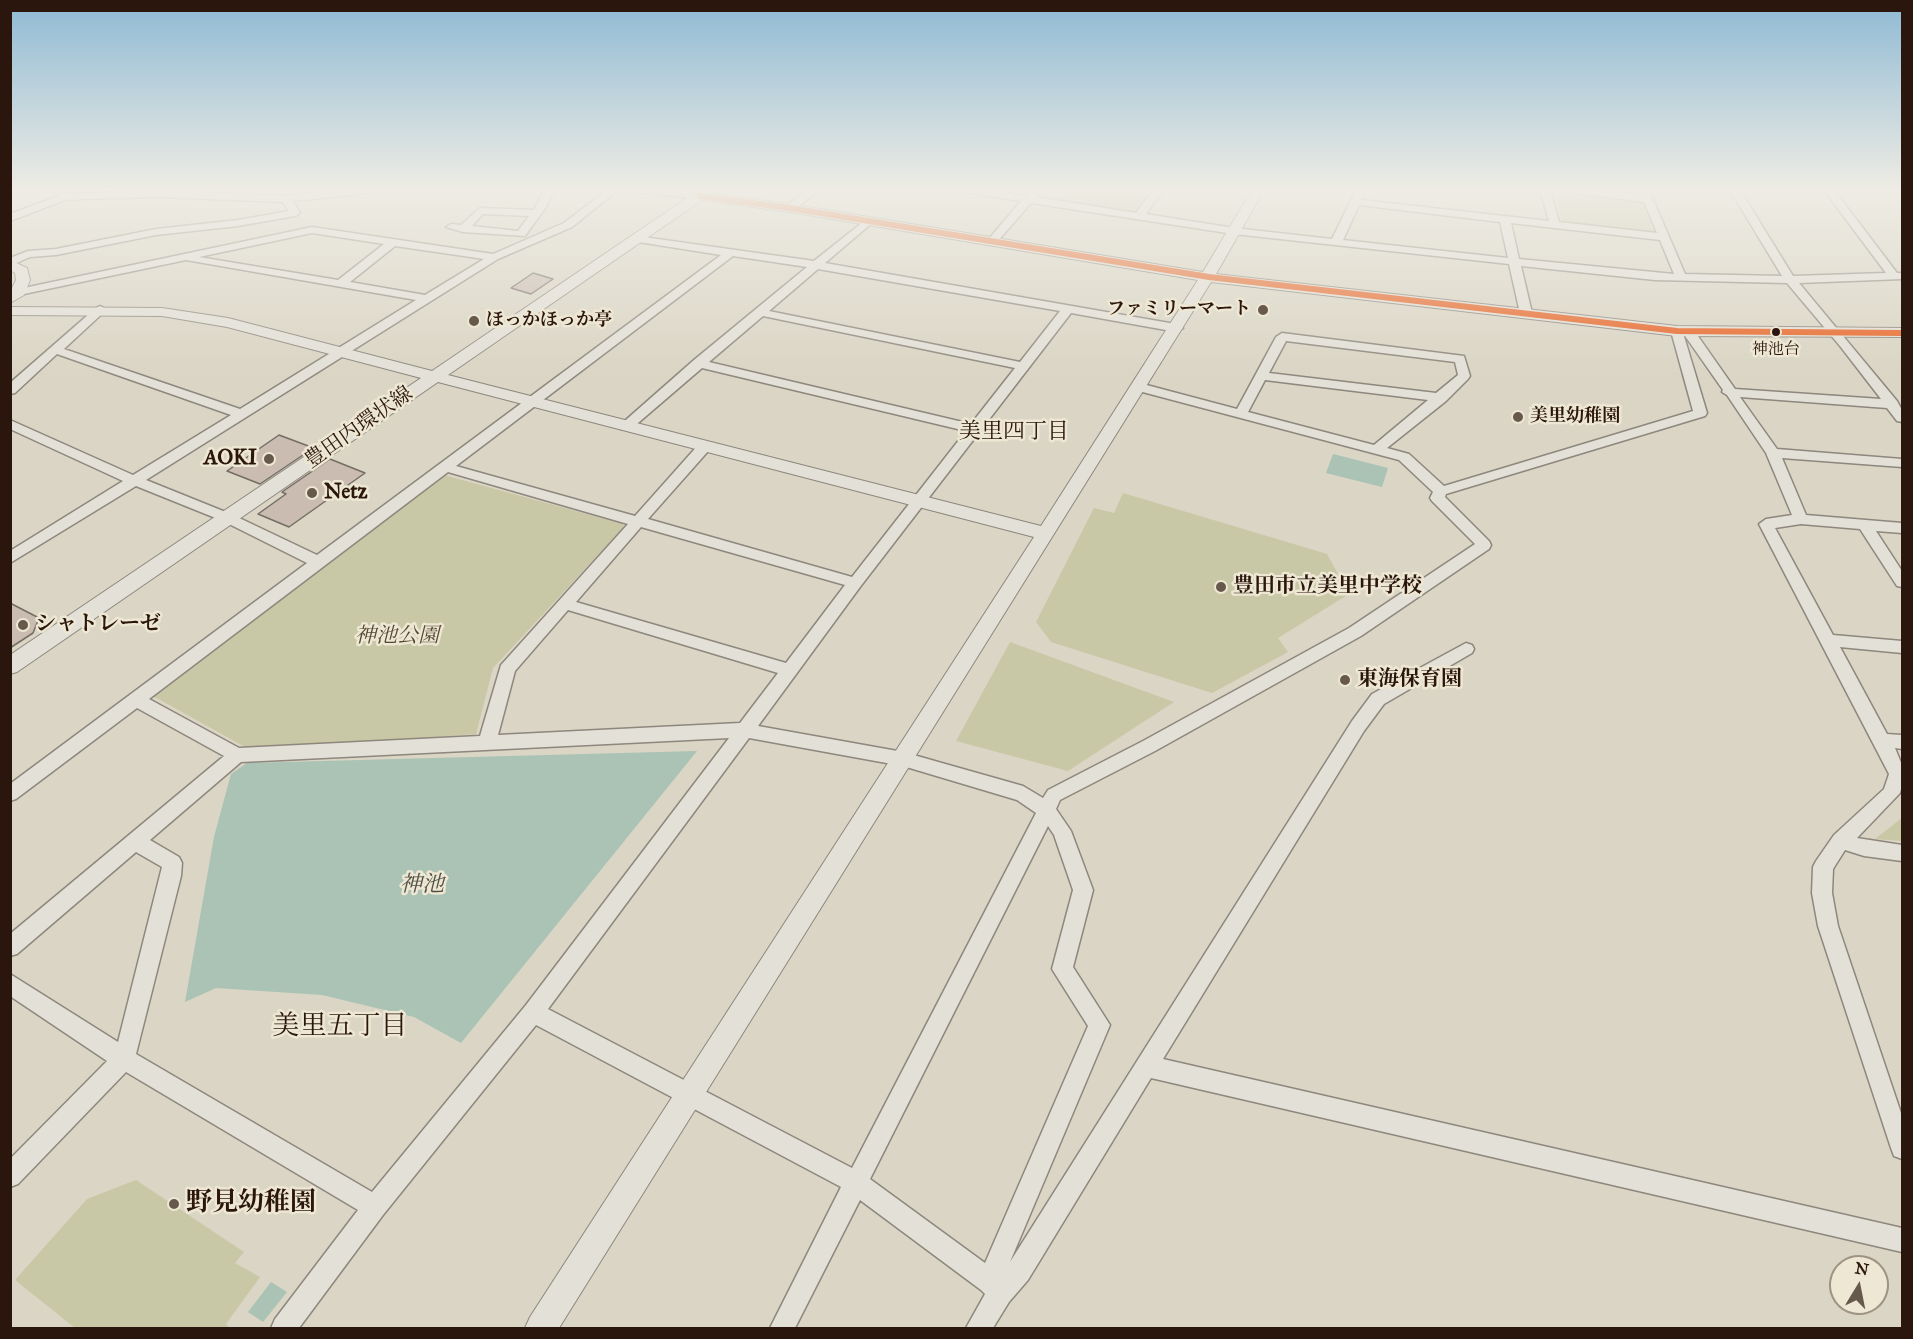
<!DOCTYPE html>
<meta charset="utf-8">
<style>
body{margin:0}
#map{position:relative;width:1913px;height:1339px;overflow:hidden;background:#dad5c4;font-family:"IM FELL Great Primer",serif}
canvas{display:block}
.frame{position:absolute;inset:0;border:12px solid #2b160d;pointer-events:none}
.north{position:absolute;left:1829px;top:1255px;width:60px;height:60px;box-sizing:border-box;background:#ede7d3;border:2px solid #9f9384;border-radius:50%;rotate:10deg;font-size:16px;font-weight:700;line-height:24px;text-align:center;color:#2b160d}
.north::after{content:'';display:block;margin:auto;width:21px;height:27px;background:#68594d;clip-path:polygon(50% 0,100% 100%,50% 72%,0 100%)}
</style>
<div id="map">
<canvas width="1913" height="1339"></canvas>
<div class="frame"></div>
<div class="north">N</div>
</div>
<script>
const ctx = document.querySelector('canvas').getContext('2d');
ctx.lineJoin = 'round';
function fillPath(path, color) {
  ctx.fillStyle = color;
  ctx.fill(path, 'evenodd');
}
function poly(rows) {
  const path = new Path2D();
  for (const r of rows) {
    path.moveTo(r[0], r[1]);
    for (let i = 2; i < r.length; i += 2) path.lineTo(r[i], r[i + 1]);
  }
  return path;
}
function trace(path, color, width, dash) {
  ctx.strokeStyle = color;
  ctx.lineWidth = width;
  ctx.lineCap = dash ? 'butt' : 'round';
  ctx.setLineDash(dash || []);
  ctx.stroke(path);
}
function write(font, color, halo, rows, align = 'center') {
  ctx.font = font + ' "IM FELL Great Primer","Noto Serif JP",serif';
  ctx.lineWidth = 5;
  ctx.setLineDash([]);
  ctx.textBaseline = 'middle';
  ctx.strokeStyle = halo;
  ctx.fillStyle = color;
  for (const [text, x, y, turn = 0] of rows) {
    ctx.save();
    ctx.translate(x, y);
    ctx.rotate((+turn || 0) * Math.PI / 180);
    ctx.textAlign = isNaN(turn) ? turn : align;
    if (halo) ctx.strokeText(text, 0, 0);
    ctx.fillText(text, 0, 0);
    ctx.restore();
  }
}
fillPath(poly([
 [1047,190,1151,190,1135,212,1041,197],
 [1553,190,1642,201,1654,233,1563,223],
 [444,475,623,524,624,527,493,668,476,734,329,745,245,747,153,696],
 [1123,493,1327,554,1349,594,1278,638,1288,652,1212,693,1051,642,1036,622,1094,508,1114,513],
 [1010,642,1174,702,1068,771,956,741],
 [1902,818,1902,841,1875,839],
 [136,1180,244,1252,235,1263,260,1277,226,1324,230,1328,75,1328,15,1280,87,1199]
]), '#c8c8a6');
fillPath(poly([
 [1333,454,1388,468,1382,487,1326,473],
 [697,751,461,1043,414,1017,322,995,216,988,185,1002,214,837,231,774,247,763],
 [271,1282,287,1292,263,1322,248,1312]
]), '#aac3b5');
const building = poly([
 [533,273,553,279,531,294,511,288,533,273],
 [279,435,311,447,306,450,309,451,260,484,227,471,279,435],
 [330,459,365,473,289,527,258,514,286,494,282,492,330,459],
 [10,603,39,618,33,633,10,648,10,603]
]);
fillPath(building, '#cabcb1');
trace(building, '#746e65', 1.5);
const minor = poly([
 [340,190,374,190,369,193,293,201,300,213,295,216,238,226,156,235,56,255,30,257,10,266,10,258,28,251,56,249,156,229,238,220,289,211,283,202,160,197,81,199,65,200,10,221,10,214,64,194,160,191,286,196,340,190],
 [544,190,554,190,546,207,525,236,463,232,446,227,451,224,461,225,480,208,534,210,544,190],
 [483,214,529,216,518,231,472,226,483,214],
 [607,190,618,190,572,227,498,259,146,480,233,515,317,555,721,255,632,241,632,237,636,236,814,261,868,218,873,221,872,223,825,263,1181,325,1183,328,1177,332,1071,313,860,587,758,726,903,752,1023,786,1043,798,1048,790,1143,741,1349,628,1475,544,1432,501,1430,498,1433,492,1399,460,1135,390,1133,387,1135,384,1139,383,1237,409,1276,337,1282,333,1464,356,1470,376,1468,379,1446,401,1387,448,1409,454,1444,486,1693,411,1671,331,1677,327,1683,332,1689,328,1693,329,1735,389,1881,399,1840,346,1787,283,1655,280,1521,266,1532,313,1526,317,1520,313,1509,264,1234,234,1031,203,996,243,992,244,987,241,1021,201,969,193,964,190,989,190,1026,196,1033,191,1038,194,1036,197,1136,213,1153,190,1163,190,1146,214,1234,228,1332,239,1356,190,1366,190,1361,200,1549,221,1540,190,1550,190,1559,222,1657,233,1644,202,1576,193,1571,190,1601,190,1641,195,1639,190,1649,190,1685,274,1782,276,1730,190,1740,190,1793,276,1886,273,1824,190,1834,190,1897,273,1902,273,1902,279,1799,283,1897,401,1902,410,1902,422,1897,421,1887,408,1740,397,1777,449,1902,459,1902,467,1782,458,1806,515,1902,523,1902,533,1876,531,1902,571,1902,587,1897,586,1860,529,1801,524,1775,528,1833,635,1902,641,1902,653,1840,647,1887,734,1902,735,1902,749,1895,748,1902,765,1902,786,1900,793,1857,838,1902,845,1902,861,1864,856,1845,850,1833,869,1832,893,1838,926,1902,1116,1902,1159,1894,1156,1891,1148,1818,926,1812,893,1813,867,1816,861,1834,835,1884,789,1889,774,1759,524,1766,519,1792,515,1766,453,1727,395,1722,392,1723,390,1683,333,1707,413,1705,416,1446,494,1445,497,1489,541,1491,545,1489,549,1361,636,1155,751,1060,800,1056,809,1071,831,1093,890,1073,967,1110,1025,1010,1262,1352,721,1372,694,1466,643,1472,645,1474,649,1472,653,1384,704,1364,731,1163,1059,1902,1228,1902,1252,1151,1078,1028,1280,1009,1302,993,1328,966,1328,985,1294,981,1290,860,1200,795,1328,770,1328,841,1187,536,1025,383,1215,299,1328,271,1328,275,1319,358,1210,126,1072,18,1184,10,1187,10,1159,107,1061,10,996,10,974,118,1042,162,867,136,852,17,954,10,956,10,934,224,756,137,708,16,799,10,801,10,784,307,563,223,521,136,486,10,563,10,551,123,481,10,429,10,420,133,475,231,415,57,354,15,393,10,394,10,383,96,308,100,306,104,308,104,312,64,349,240,409,416,300,186,260,19,295,13,292,19,289,312,227,493,254,564,223,607,190],
 [1359,205,1500,222,1508,258,1343,240,1359,205],
 [1511,223,1660,240,1674,274,1519,259,1511,223],
 [312,233,384,244,338,280,199,257,312,233],
 [395,246,484,259,425,295,350,282,395,246],
 [733,256,807,267,694,360,619,426,621,429,631,429,702,368,966,431,852,577,648,519,710,449,712,446,710,443,700,443,635,516,456,466,733,256],
 [818,269,1060,311,1020,362,769,311,818,269],
 [763,316,1015,368,971,424,709,362,763,316],
 [1286,341,1455,362,1458,375,1436,393,1269,373,1286,341],
 [1265,380,1428,400,1374,445,1248,412,1265,380],
 [448,472,628,524,501,665,480,736,239,748,149,699,448,472],
 [641,527,845,585,786,663,576,602,641,527],
 [568,610,778,673,740,723,498,735,515,671,568,610],
 [729,738,526,1005,372,1192,136,1054,181,876,182,863,179,857,150,840,241,762,729,738],
 [749,738,903,766,1017,800,1036,813,852,1168,548,1009,749,738],
 [1048,826,1054,835,1073,890,1052,969,1088,1026,985,1263,870,1179,1048,826],
 [639,190,673,190,699,193,704,196,699,199,644,193,639,190],
 [807,190,819,190,794,210,786,210,786,206,807,190]
]);
const tertiary = poly([
 [699,190,714,190,711,194,790,204,1203,272,1252,190,1264,190,1216,274,1677,326,1902,328,1902,337,1677,336,1211,282,559,1328,525,1328,530,1317,1034,537,438,382,17,672,10,674,10,655,421,378,227,327,162,316,10,315,10,307,162,308,228,318,432,371,699,190],
 [702,200,790,212,1198,280,1041,526,448,375,702,200],
 [10,260,27,268,30,280,24,295,10,303,10,292,16,280,15,273,10,270,10,260]
]);
trace(minor, '#8d877d', 3);
trace(tertiary, '#8d877d', 2);
fillPath(minor, '#e3e0d8');
fillPath(tertiary, '#e3e0d8');
trace(poly([
 [699,196,790,208,1209,277,1677,331,1902,333]
]), '#e86121', 6);
const sky = ctx.createLinearGradient(0, 0, 0, 378);
sky.addColorStop(0, '#8fbad4');
sky.addColorStop(0.5, '#eeece4');
sky.addColorStop(1, '#eeece400');
ctx.fillStyle = sky;
ctx.fillRect(0, 0, 1913, 378);
for (const [x, y, r, color] of [
 [1263,310,6,"#68594d"],
 [474,321,6,"#68594d"],
 [1776,332,5,"#2b160d"],
 [1518,417,6,"#68594d"],
 [269,459,6,"#68594d"],
 [312,493,6,"#68594d"],
 [1221,587,6,"#68594d"],
 [23,625,6,"#68594d"],
 [1345,680,6,"#68594d"],
 [174,1204,6,"#68594d"]
]) {
  const dot = new Path2D();
  dot.arc(x, y, r, 0, 2 * Math.PI);
  ctx.fillStyle = color;
  ctx.fill(dot);
  trace(dot, '#ede7d3', 2);
}
write('16px', '#2b160d', '#ede7d3', [
 ["神池台",1776,350]
]);
write('bold 18px', '#2b160d', '#ede7d3', [
 ["ファミリーマート",1251,310,"right"],
 ["ほっかほっか亭",486,321],
 ["美里幼稚園",1530,417]
], 'left');
write('21px', '#2b160d', '#ede7d3', [
 ["豊田内環状線",359,428,-35]
]);
write('bold 21px', '#2b160d', '#ede7d3', [
 ["AOKI",257,459,"right"],
 ["Netz",324,493],
 ["豊田市立美里中学校",1233,587],
 ["シャトレーゼ",35,625],
 ["東海保育園",1357,680]
], 'left');
write('italic 21px', '#564833', '#ede7d3', [
 ["神池公園",397,637]
]);
write('22px', '#2b160d', '#ede7d3', [
 ["美里四丁目",1014,433]
]);
write('italic 22px', '#505046', '#ede7d3', [
 ["神池",422,886]
]);
write('bold 26px', '#2b160d', '#ede7d3', [
 ["野見幼稚園",186,1204]
], 'left');
write('27px', '#2b160d', '#ede7d3', [
 ["美里五丁目",340,1027]
]);
</script>
